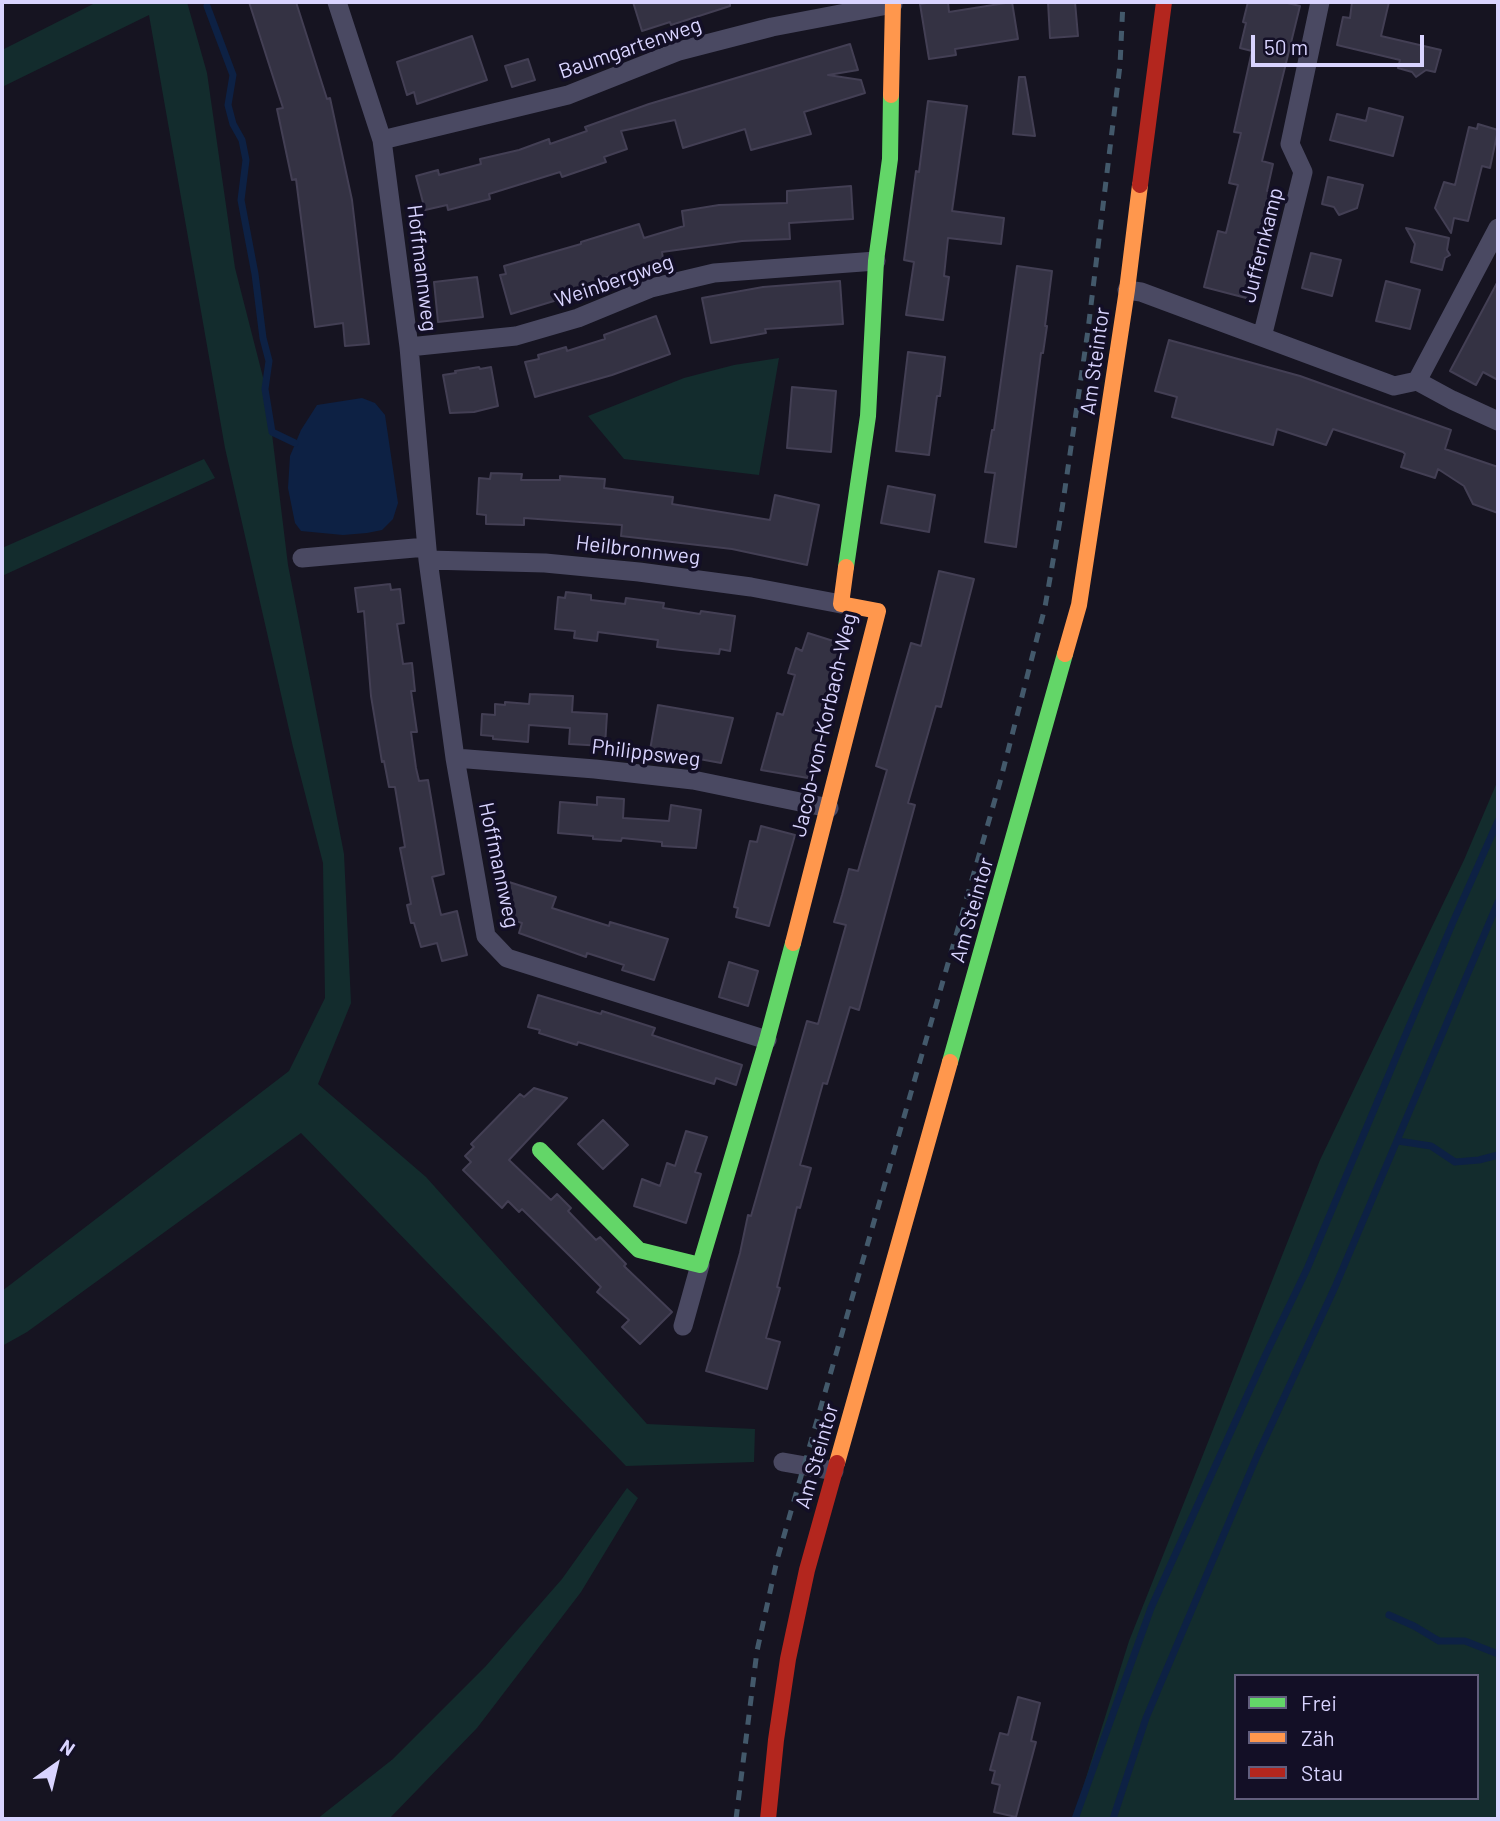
<!DOCTYPE html>
<meta charset="utf-8">
<style>
body{margin:0}
#map{position:relative;width:1500px;height:1821px;overflow:hidden;background:#161421;font-family:Barlow,sans-serif}
canvas{display:block}
.frame{position:absolute;inset:0;border:4px solid #d9d4ff;pointer-events:none}
.legend{position:absolute;left:1234px;top:1674px;width:245px;height:126px;box-sizing:border-box;background:#130f26;border:2px solid #625e7d;margin:0;padding:9px 12px;list-style:none;font-size:21px;color:#d9d4ff}
.legend li{display:flex;align-items:center;gap:14px;height:35px}
.legend b{width:35px;border:2px solid #625e7d}
.north{position:absolute;left:21px;top:1730px;width:70px;height:70px;-webkit-text-stroke:5px #130f26;paint-order:stroke;rotate:34deg;font-size:19px;font-weight:700;line-height:28px;text-align:center;color:#d9d4ff}
.north::after{content:'';display:block;margin:auto;width:24px;height:32px;background:#d9d4ff;clip-path:polygon(50% 0,100% 100%,50% 72%,0 100%)}
.scale{position:absolute;left:1251px;top:35px;width:173px;height:32px;box-sizing:border-box;border:4px solid #d9d4ff;border-top:0;padding-left:9px;font-size:21px;line-height:24px;white-space:nowrap;color:#d9d4ff;-webkit-text-stroke:5px #130f26;paint-order:stroke}
</style>
<div id="map">
<canvas width="1500" height="1821"></canvas>
<div class="frame"></div>
<ul class="legend">
<li><b style="height:9px;background:#63d668"></b>Frei</li>
<li><b style="height:9px;background:#ff974d"></b>Zäh</li>
<li><b style="height:9px;background:#b3261e"></b>Stau</li>
</ul>
<div class="north">N</div>
<div class="scale">50 m</div>
</div>
<script>
const ctx = document.querySelector('canvas').getContext('2d');
ctx.lineJoin = 'round';
function fillPath(path, color) {
  ctx.fillStyle = color;
  ctx.fill(path, 'evenodd');
}
function poly(rows) {
  const path = new Path2D();
  for (const r of rows) {
    path.moveTo(r[0], r[1]);
    for (let i = 2; i < r.length; i += 2) path.lineTo(r[i], r[i + 1]);
  }
  return path;
}
function trace(path, color, width, dash) {
  ctx.strokeStyle = color;
  ctx.lineWidth = width;
  ctx.lineCap = dash ? 'butt' : 'round';
  ctx.setLineDash(dash || []);
  ctx.stroke(path);
}
function write(font, color, halo, rows, align = 'center') {
  ctx.font = font + ' Barlow,sans-serif';
  ctx.lineWidth = 7;
  ctx.setLineDash([]);
  ctx.textBaseline = 'middle';
  ctx.strokeStyle = halo;
  ctx.fillStyle = color;
  for (const [text, x, y, turn = 0] of rows) {
    ctx.save();
    ctx.translate(x, y);
    ctx.rotate((+turn || 0) * Math.PI / 180);
    ctx.textAlign = isNaN(turn) ? turn : align;
    if (halo) ctx.strokeText(text, 0, 0);
    ctx.fillText(text, 0, 0);
    ctx.restore();
  }
}
fillPath(poly([
 [97,2,187,2,207,73,235,268,267,393,288,565,344,854,351,1003,318,1084,426,1177,647,1424,755,1429,754,1462,626,1466,301,1133,27,1332,2,1346,2,1291,289,1071,325,998,323,863,293,747,225,448,149,15,2,87,2,50],
 [779,358,759,475,624,459,588,416,684,378,734,365],
 [204,459,215,478,2,576,2,548],
 [1498,780,1498,1819,1073,1819,1129,1641,1320,1160,1464,860],
 [1236,1676,1477,1676,1477,1798,1236,1798],
 [627,1488,638,1498,581,1592,477,1728,389,1819,317,1819,393,1759,485,1667,562,1579]
]), '#132c2d');
fillPath(poly([
 [362,398,375,403,385,415,398,503,393,519,382,530,367,533,343,535,301,531,295,523,288,488,290,456,301,430,317,405]
]), '#0d2144');
trace(poly([
 [207,6,233,75,228,105,233,124,242,140,246,160,241,200,255,274,263,338,269,361,265,389,272,432,295,443],
 [1398,1141,1431,1146,1455,1162,1479,1160,1498,1155],
 [1389,1615,1414,1626,1439,1641,1465,1641,1498,1654],
 [1075,1819,1151,1608,1266,1354,1307,1269,1453,922,1498,821],
 [1113,1819,1146,1718,1257,1456,1335,1287,1498,902]
]), '#0d2144', 7);
const building = poly([
 [249,2,296,2,327,99,330,98,352,200,369,344,345,346,343,323,315,327,296,179,292,180,277,109,283,108,249,2],
 [633,2,730,2,730,6,671,25,670,22,642,31,633,2],
 [933,2,948,2,949,12,1012,2,1018,39,955,49,956,55,929,59,920,4,933,2],
 [1048,2,1075,2,1078,36,1050,38,1048,2],
 [1248,2,1283,2,1300,6,1262,161,1273,164,1267,191,1273,192,1261,241,1264,242,1250,299,1204,287,1218,231,1226,233,1238,185,1229,183,1241,133,1234,132,1252,51,1240,48,1246,23,1243,22,1248,2],
 [1352,2,1389,2,1381,36,1441,50,1435,72,1426,70,1416,77,1412,72,1398,68,1400,60,1337,45,1343,17,1350,18,1352,2],
 [472,36,487,80,417,104,414,92,407,95,397,62,472,36],
 [850,44,858,70,828,75,861,80,865,93,804,112,811,134,751,150,745,129,683,148,675,120,621,131,627,149,604,157,606,162,562,177,560,172,489,194,490,199,448,210,447,205,425,210,416,176,438,170,439,175,481,164,480,159,519,150,549,139,550,144,587,131,585,127,649,104,850,44],
 [528,59,535,80,512,87,505,66,528,59],
 [1019,77,1025,77,1035,136,1013,134,1019,77],
 [928,101,967,106,952,211,1004,218,1001,244,948,238,944,276,949,277,943,320,906,315,914,262,904,260,916,171,919,172,928,101],
 [1369,108,1403,117,1393,156,1330,140,1337,114,1366,121,1369,108],
 [1478,124,1498,130,1490,168,1482,166,1468,221,1454,218,1451,233,1435,208,1444,182,1455,185,1469,127,1477,129,1478,124],
 [1328,177,1363,185,1357,208,1339,215,1334,207,1322,204,1328,177],
 [851,186,853,219,789,223,790,239,742,241,662,252,663,259,595,281,597,288,511,314,500,275,506,274,504,266,581,244,581,242,639,224,644,238,684,226,682,211,719,205,787,203,787,191,851,186],
 [1406,228,1449,238,1447,250,1450,255,1445,258,1442,270,1411,262,1415,244,1406,228],
 [1311,253,1341,260,1332,296,1302,288,1311,253],
 [1017,266,1052,271,1045,326,1047,326,1043,353,1041,353,1016,547,985,542,995,473,985,472,992,430,994,430,1017,266],
 [477,277,483,317,438,322,434,282,477,277],
 [840,281,843,324,765,329,766,333,711,343,702,298,763,287,840,281],
 [1386,281,1420,290,1410,329,1376,321,1386,281],
 [1498,281,1498,380,1483,372,1476,385,1450,371,1498,281],
 [656,316,670,354,612,375,535,397,525,362,539,359,538,355,566,347,567,351,605,339,604,335,656,316],
 [1169,340,1300,376,1451,430,1445,449,1498,467,1498,513,1473,504,1464,486,1438,469,1435,478,1401,467,1405,454,1403,452,1333,429,1326,445,1277,429,1273,445,1172,417,1177,397,1155,391,1169,340],
 [908,352,945,357,940,396,937,396,929,455,896,451,908,352],
 [479,367,480,369,491,367,498,406,474,412,450,413,443,375,456,373,455,371,479,367],
 [792,387,836,391,831,452,787,448,792,387],
 [491,473,522,474,521,480,560,480,560,476,605,479,604,488,673,497,672,504,770,520,775,495,819,505,807,565,732,549,621,536,622,525,524,518,524,525,486,524,486,515,477,514,479,478,490,479,491,473],
 [888,486,935,495,929,532,881,523,888,486],
 [939,571,974,579,941,707,936,706,908,803,915,805,859,1010,850,1007,827,1084,823,1083,800,1165,811,1168,800,1208,797,1207,777,1287,780,1288,766,1338,780,1342,767,1389,706,1371,740,1253,748,1215,751,1216,807,1021,818,1024,846,925,834,922,842,895,849,869,858,871,887,770,876,766,911,643,921,646,939,571],
 [390,584,391,590,400,589,404,623,397,624,403,664,412,663,415,691,411,691,417,732,411,732,416,768,419,781,428,780,444,874,432,877,441,915,457,911,467,955,442,961,437,943,421,947,414,923,411,923,407,905,411,904,400,848,405,847,395,787,389,787,384,761,382,762,371,696,364,611,358,612,355,588,390,584],
 [566,592,591,595,591,600,625,604,626,598,664,603,663,608,700,614,701,611,735,616,730,651,720,649,719,654,681,650,657,647,658,640,598,632,597,641,574,638,575,631,555,629,558,597,565,598,566,592],
 [808,633,846,645,808,778,761,770,777,713,783,715,795,675,788,673,796,648,802,651,808,633],
 [530,694,573,696,572,712,607,714,605,746,569,744,570,728,529,725,528,742,493,739,493,736,481,735,482,714,495,715,495,704,505,705,505,702,529,704,530,694],
 [658,705,733,718,721,763,650,750,658,705],
 [597,797,624,799,623,818,669,821,671,805,701,810,696,848,662,846,662,842,622,838,621,841,593,839,593,836,558,833,560,802,597,805,597,797],
 [761,826,795,835,769,926,736,917,738,908,734,907,750,841,757,842,761,826],
 [509,882,556,897,552,908,609,926,610,922,668,939,654,980,622,970,624,965,587,953,586,957,519,933,522,923,505,918,509,908,502,906,509,882],
 [729,962,758,971,748,1006,719,997,729,962],
 [538,995,601,1014,602,1011,655,1028,652,1035,742,1065,736,1085,716,1078,714,1084,578,1042,577,1045,539,1033,540,1030,528,1027,538,995],
 [534,1088,567,1098,509,1160,551,1200,557,1194,571,1208,568,1211,596,1240,600,1237,626,1264,624,1266,672,1312,640,1344,622,1327,629,1320,597,1292,601,1287,575,1261,522,1209,519,1212,508,1201,502,1208,463,1170,471,1162,465,1156,474,1147,471,1144,520,1094,524,1097,534,1088],
 [603,1120,628,1145,603,1169,578,1144,603,1120],
 [686,1131,707,1137,695,1172,701,1174,686,1223,634,1206,642,1179,660,1186,667,1163,675,1166,686,1131],
 [1018,1697,1040,1703,1031,1741,1036,1742,1016,1817,994,1812,1000,1785,992,1783,995,1771,990,1770,1000,1733,1008,1735,1018,1697]
]);
fillPath(building, '#343243');
trace(building, '#433f54', 2);
trace(poly([
 [337,2,382,140,409,347,428,560,455,758,486,936,507,958,767,1040],
 [382,140,568,95,679,51,772,27,893,4],
 [1127,290,1141,292,1394,386,1417,381,1498,228],
 [1262,337,1303,172,1290,144,1320,2],
 [409,347,516,336,578,318,651,288,714,273,876,261],
 [1417,381,1452,400,1498,421],
 [302,558,426,547],
 [428,560,545,563,639,572,751,587,841,604],
 [455,758,595,769,693,780,829,808],
 [683,1326,700,1265],
 [783,1462,834,1471]
]), '#4a4962', 19);
trace(poly([
 [846,567,868,416,876,261,890,159,891,95],
 [950,1062,1065,654],
 [540,1150,639,1250,700,1265,767,1040,793,943]
]), '#63d668', 16);
trace(poly([
 [891,95,893,2],
 [1065,654,1079,605,1127,290,1140,185],
 [793,943,878,611,841,604,846,567],
 [837,1463,950,1062]
]), '#ff974d', 16);
trace(poly([
 [1140,185,1164,2],
 [768,1819,776,1740,788,1659,807,1570,837,1463]
]), '#b3261e', 16);
trace(poly([
 [736,1819,757,1651,777,1560,1000,782,1045,607,1062,509,1088,330,1120,65,1123,2]
]), '#43596b', 5, [10, 9]);
write('21px', '#d9d4ff', '#130f26', [
 ["Baumgartenweg",630,48,-19],
 ["Juffernkamp",1262,245,-76],
 ["Hoffmannweg",422,268,83],
 ["Weinbergweg",614,281,-19],
 ["Am Steintor",1095,361,-82],
 ["Heilbronnweg",638,550,7],
 ["Jacob-von-Korbach-Weg",824,725,-77],
 ["Philippsweg",646,753,7],
 ["Hoffmannweg",499,865,78],
 ["Am Steintor",972,910,-74],
 ["Am Steintor",817,1456,-74]
]);
</script>
